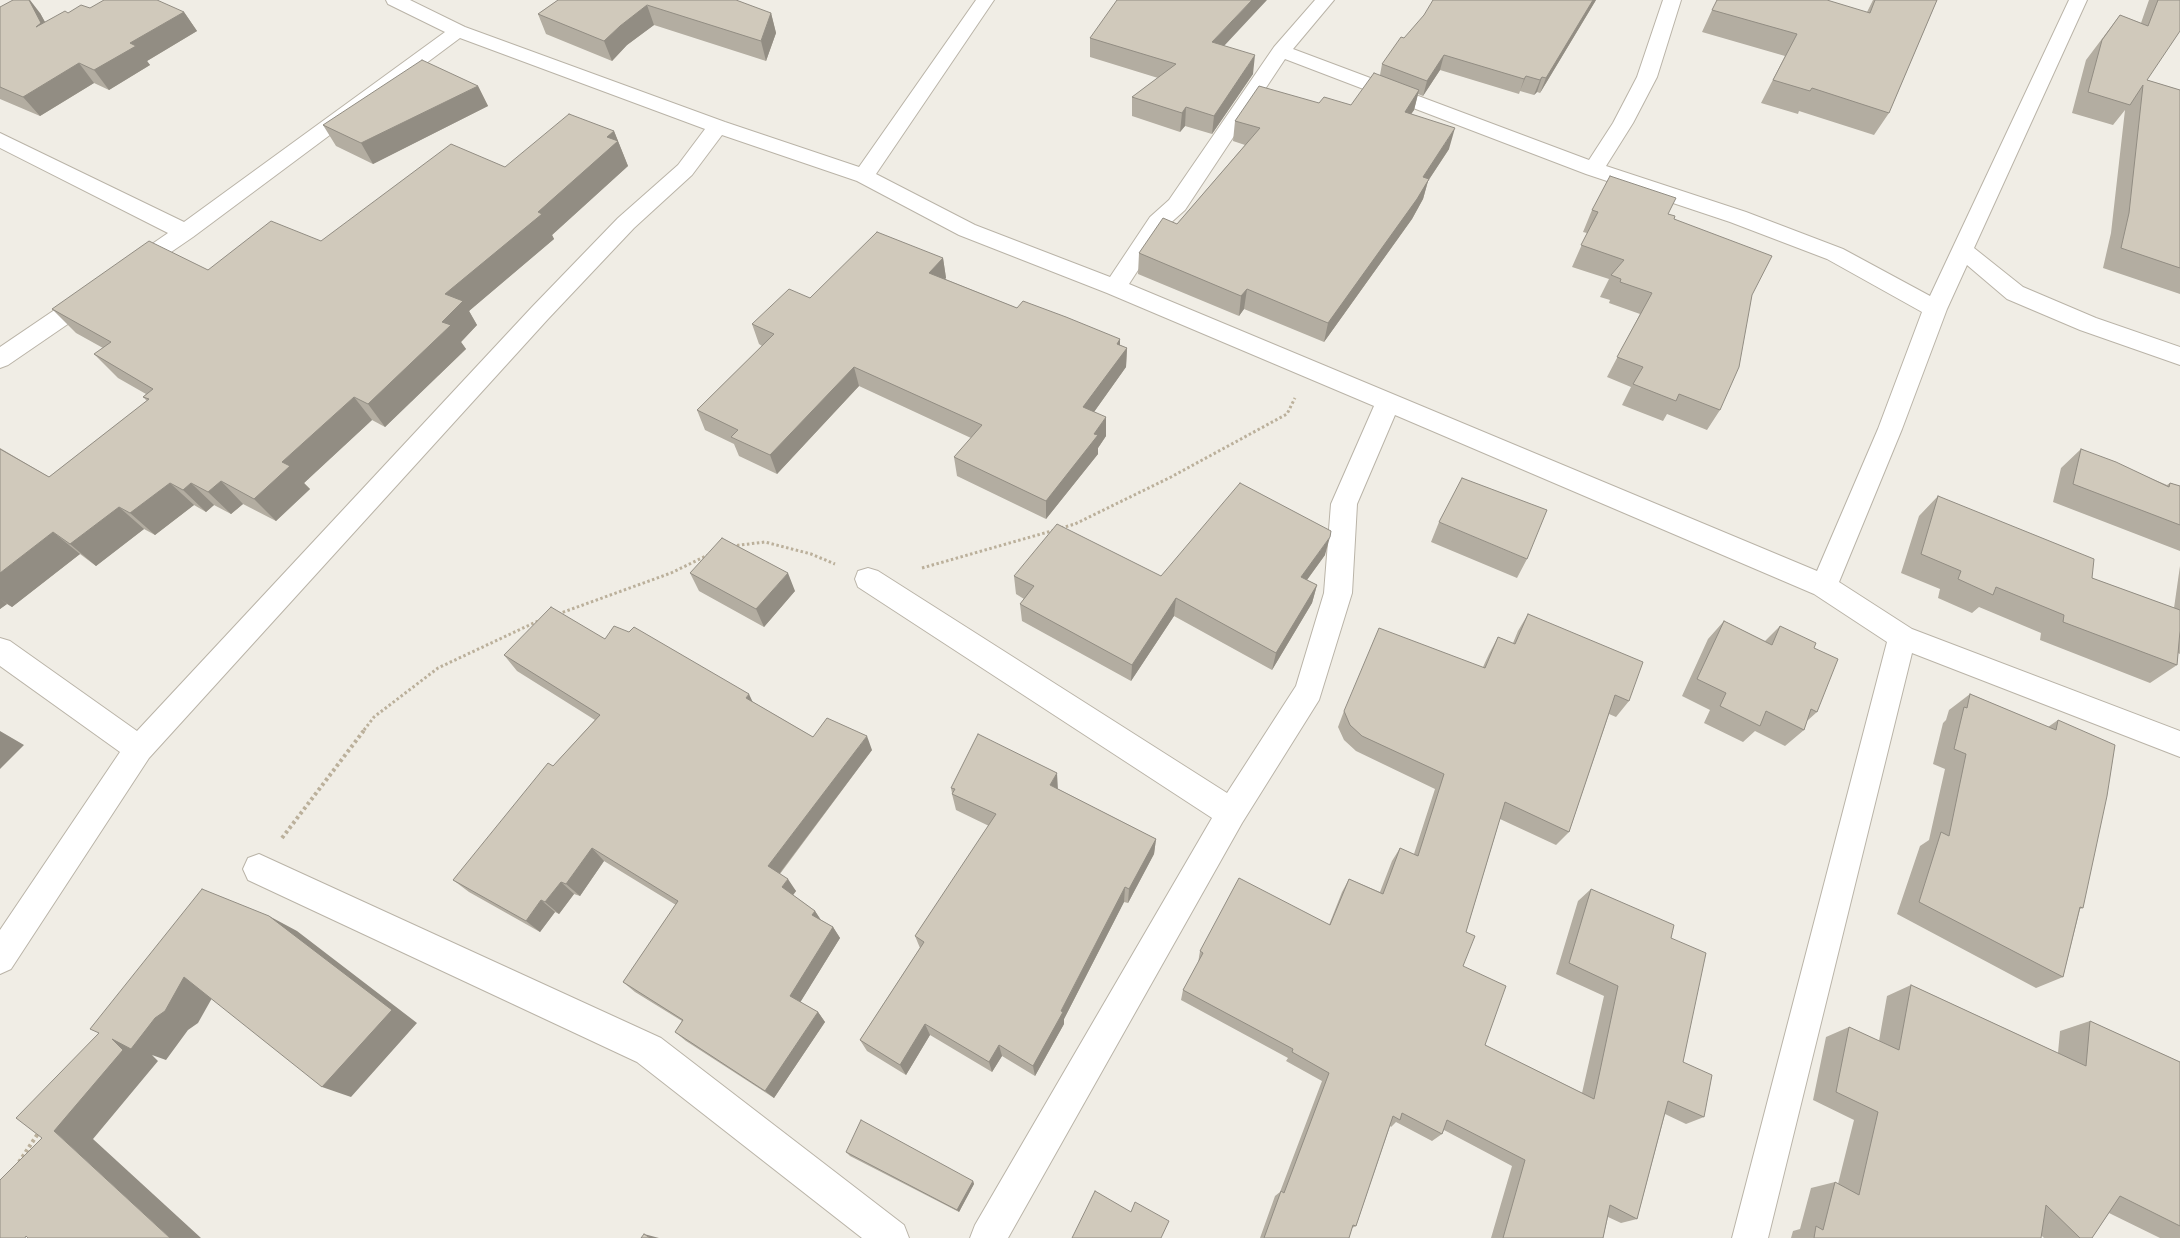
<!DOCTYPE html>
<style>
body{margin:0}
canvas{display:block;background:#f0ede5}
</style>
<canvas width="2180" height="1238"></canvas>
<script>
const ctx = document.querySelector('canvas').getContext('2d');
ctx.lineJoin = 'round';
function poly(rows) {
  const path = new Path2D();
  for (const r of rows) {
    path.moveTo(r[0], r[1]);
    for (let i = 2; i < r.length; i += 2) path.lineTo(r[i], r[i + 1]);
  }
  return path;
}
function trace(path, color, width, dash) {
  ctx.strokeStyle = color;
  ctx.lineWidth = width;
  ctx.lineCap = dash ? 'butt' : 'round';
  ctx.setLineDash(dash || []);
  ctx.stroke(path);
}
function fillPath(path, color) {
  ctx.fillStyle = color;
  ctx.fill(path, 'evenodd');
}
const minor = poly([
 [386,0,410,0,465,27,725,122,859,167,976,0,994,0,876,174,975,225,1110,277,1150,217,1169,200,1274,47,1315,0,1334,0,1293,49,1589,160,1613,123,1637,77,1663,0,1681,0,1657,77,1633,123,1606,166,1746,212,1843,249,1930,296,2069,0,2087,0,1974,248,2023,287,2096,318,2180,347,2180,365,2080,330,2007,299,1967,265,1947,309,1902,429,1839,582,1912,629,2180,731,2180,757,1912,653,1768,1238,1732,1238,1887,642,1814,594,1395,415,1357,504,1352,593,1319,700,1242,823,1008,1238,970,1238,975,1225,1212,818,858,587,855,579,858,571,868,568,878,571,1227,793,1296,686,1324,593,1331,504,1374,406,1107,293,959,235,857,181,722,135,692,175,634,228,548,319,149,758,11,969,0,974,0,930,120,752,0,666,0,638,10,641,137,731,532,307,618,218,678,165,705,129,460,38,193,237,139,274,131,277,123,274,120,269,123,264,168,233,0,148,0,133,184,222,445,32,388,4,386,0],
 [1285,59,1586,174,1730,222,1827,259,1922,312,1878,429,1817,571,1129,284,1166,227,1185,210,1285,59],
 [92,288,100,290,103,296,100,302,8,365,0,368,0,347,84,290,92,288],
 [259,854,661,1038,904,1225,909,1238,862,1238,637,1062,248,880,243,869,248,858,259,854]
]);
trace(minor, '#bab4a8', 2);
trace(poly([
 [1061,528,1075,524,1171,477,1287,414,1295,398],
 [732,546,765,542,811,554,835,564],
 [922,568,1055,530],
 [558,614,671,573,708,555],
 [364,730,374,717,438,668,538,621]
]), '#bbb09b', 3, [2.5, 2.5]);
trace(poly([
 [282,838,365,729],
 [19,1162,39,1132]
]), '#bbb09b', 4, [3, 3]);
fillPath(minor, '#fff');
fillPath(poly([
 [558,0,771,13,776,33,766,61,654,25,627,45,612,61,546,34,538,14],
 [1596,0,1540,93,1537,92,1534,95,1520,91,1519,94,1440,70,1423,96,1418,94,1414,110,1411,114,1449,149,1428,181,1423,199,1412,219,1324,342,1244,309,1239,316,1138,274,1139,253,1177,224,1245,145,1233,141,1235,121,1319,103,1351,105,1380,75,1382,64,1404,38],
 [1873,0,1937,0,1889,113,1874,135,1799,111,1798,114,1761,103,1785,56,1702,32,1712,10,1867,12],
 [2149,0,2180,0,2147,80,2180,90,2180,294,2103,268,2111,233,2125,110,2113,125,2072,113,2086,60,2120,15,2141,23],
 [0,7,40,13,45,22,68,13,90,8,184,12,197,31,147,61,150,65,109,90,94,83,40,116,0,99],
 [1090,38,1225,46,1253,74,1212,134,1185,126,1180,132,1132,116,1132,97,1158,78,1090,57],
 [478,86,488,106,373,164,336,146,323,125],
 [614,131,628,166,552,235,554,239,469,311,477,325,461,342,466,349,385,427,372,420,304,483,310,489,276,521,243,504,231,514,214,505,206,512,194,505,155,535,144,529,96,566,80,554,12,607,7,604,0,609,0,448,49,477,147,401,143,397,146,394,118,378,94,354,103,348,76,333,52,309,321,241,505,167],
 [1592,210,1668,214,1752,295,1720,410,1707,430,1667,414,1663,421,1622,405,1631,387,1607,377,1640,314,1609,303,1610,300,1600,297,1609,279,1572,267,1587,233,1583,232],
 [943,258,946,278,945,279,1017,308,1120,339,1120,345,1127,348,1126,367,1094,412,1106,436,1098,448,1098,454,1046,519,957,476,954,457,971,438,859,386,777,474,739,456,734,444,705,430,697,410,762,346,759,344,752,324,810,298],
 [2081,449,2167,485,2170,483,2180,486,2180,551,2053,502,2061,468],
 [1938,496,2092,578,2174,608,2180,566,2180,654,2178,653,2177,665,2150,683,2040,640,2041,633,1979,607,1972,613,1938,598,1940,589,1901,573,1919,516],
 [1439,522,1527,559,1517,578,1431,542],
 [1325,555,1307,580,1317,585,1312,603,1272,670,1174,616,1131,681,1022,621,1020,604,1024,599,1016,594,1014,576,1161,576],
 [690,573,795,591,764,627,699,591],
 [1528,614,1629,701,1616,717,1609,714,1569,832,1556,845,1500,819,1466,932,1463,966,1485,1045,1582,1093,1604,996,1556,974,1578,901,1591,889,1671,938,1683,1062,1704,1117,1686,1124,1665,1114,1637,1219,1621,1223,1608,1217,1603,1238,1491,1238,1512,1166,1444,1130,1442,1134,1432,1141,1396,1122,1391,1127,1390,1126,1356,1226,1352,1228,1349,1238,1260,1238,1275,1196,1280,1192,1322,1081,1286,1061,1288,1058,1181,1000,1183,990,1198,963,1200,951,1329,925,1342,892,1349,879,1380,892,1392,861,1400,848,1414,854,1435,789,1356,751,1344,740,1338,727,1344,711,1483,667,1489,654,1498,637,1513,643,1518,631],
 [1724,621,1765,641,1780,626,1814,648,1817,712,1807,721,1804,730,1785,746,1755,731,1743,742,1704,723,1710,710,1682,696,1708,639],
 [605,639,753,702,813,737,872,750,780,874,796,891,793,895,815,911,821,920,833,927,840,938,800,1002,818,1012,825,1022,774,1098,686,1041,675,1032,682,1021,635,992,623,982,676,905,604,861,580,896,574,894,559,914,555,912,540,932,469,892,453,880,553,766,595,720,517,671,504,655],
 [1970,694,2048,727,2058,720,2083,908,2080,909,2063,977,2036,988,1897,914,1920,846,1929,840,1945,769,1933,764,1943,723,1946,720,1949,710],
 [951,788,1058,789,1156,839,1154,854,1128,903,1124,902,1064,1019,1064,1024,1035,1076,1002,1056,992,1072,930,1035,906,1075,867,1051,860,1040,920,948,915,936,989,826,956,810,952,794,952,793],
 [1911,985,2058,1053,2060,1031,2090,1021,2180,1062,2180,1238,2160,1238,2109,1213,2092,1238,2044,1238,2041,1235,2041,1238,1791,1238,1793,1231,1800,1229,1811,1188,1835,1182,1838,1184,1854,1120,1813,1100,1826,1037,1849,1027,1879,1041,1887,996],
 [846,1152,973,1181,974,1184,959,1212,850,1156]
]), '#b3ada1');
fillPath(poly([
 [29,0,30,0,40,13,56,42,36,27],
 [1252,0,1267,0,1210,61,1212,42],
 [1593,0,1596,0,1540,93,1546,78],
 [647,5,654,25,627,45,612,61,604,41,620,26],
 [184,12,197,31,147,61,150,65,109,90,94,70,130,43],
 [771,13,776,33,766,61,761,41],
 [1255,55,1253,74,1212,134,1214,116],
 [1444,55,1440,70,1423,96,1427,81],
 [79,63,94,83,40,116,23,97],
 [1526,76,1520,91,1519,94,1524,79],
 [1542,77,1537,92,1534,95,1540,80],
 [478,86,488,106,373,164,361,143],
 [1419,90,1414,110,1399,132,1405,112],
 [1186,107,1185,126,1180,132,1182,113],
 [1455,128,1449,149,1428,181,1423,199,1412,219,1324,342,1328,323],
 [614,131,628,166,552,235,554,239,469,311,477,325,461,342,466,349,385,427,368,404,442,322,445,294,538,212,607,137],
 [943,258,946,278,932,293,929,273],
 [1247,289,1244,309,1239,316,1241,296],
 [1120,339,1120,357,1127,348,1126,367,1084,426,1083,407],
 [854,367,859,386,777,474,770,455],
 [354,397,372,420,304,483,310,489,276,521,254,499,282,462],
 [1106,417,1106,436,1098,448,1098,454,1046,519,1046,501],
 [221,481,243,504,231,514,208,492],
 [170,483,194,505,155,535,130,513],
 [191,483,214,505,206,512,183,490],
 [119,507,144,529,96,566,70,544],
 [53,532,80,554,12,607,0,599,0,573],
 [1330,537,1325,555,1296,595,1301,577],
 [788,573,795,591,764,627,756,609],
 [1317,585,1312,603,1272,670,1276,653],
 [1176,598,1174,616,1131,681,1132,665],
 [0,599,7,604,0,609],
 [749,694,756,709,746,698],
 [0,731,24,745,0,769],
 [867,736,872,750,776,878,768,866],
 [1057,773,1058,790,1050,785],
 [1156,839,1154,854,1128,903,1129,889],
 [592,848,604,861,580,896,566,884],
 [788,879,796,891,790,899,782,887],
 [561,882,574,894,559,914,545,902],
 [1125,887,1124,902,1064,1019,1064,1024,1035,1076,1033,1066],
 [541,900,555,912,540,932,526,921],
 [815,911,822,922,812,915],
 [269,916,297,931,417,1023,351,1097,322,1087],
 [833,927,840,938,798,1006,790,996],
 [184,977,216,991,198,1023,188,1030,166,1060,152,1055,158,1061,93,1139,201,1238,170,1238,54,1131,112,1039],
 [818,1012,825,1022,774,1098,765,1091],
 [925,1024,930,1035,906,1075,900,1065],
 [999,1045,1002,1056,992,1072,989,1062],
 [973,1181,974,1184,959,1212,957,1210],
 [644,1234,659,1238,650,1238]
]), '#928d83');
const building = poly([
 [13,0,29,0,41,23,36,27,65,11,68,13,81,5,90,8,104,0,157,0,184,12,130,43,136,46,94,70,79,63,23,97,0,87,0,7,13,0],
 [558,0,736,0,771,13,761,41,647,5,620,26,604,41,538,14,558,0],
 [1117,0,1252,0,1212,42,1255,55,1214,116,1186,107,1182,113,1132,97,1176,64,1090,38,1117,0],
 [1433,0,1593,0,1546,78,1542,77,1540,80,1526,76,1524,79,1444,55,1427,81,1382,64,1401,37,1404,38,1424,15,1433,0],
 [1717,0,1827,0,1870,13,1875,0,1937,0,1889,113,1812,88,1810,91,1773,80,1797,34,1712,10,1717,0],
 [2158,0,2180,0,2180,31,2147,80,2180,90,2180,268,2121,248,2129,213,2143,85,2130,105,2088,92,2102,40,2120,15,2148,26,2158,0],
 [422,60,478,86,361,143,323,125,422,60],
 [1374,73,1419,90,1405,112,1455,128,1423,177,1429,179,1417,199,1328,323,1247,289,1241,296,1139,253,1163,218,1177,224,1260,128,1235,121,1259,86,1319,103,1324,97,1351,105,1374,73],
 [569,114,614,131,607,137,618,141,538,212,542,214,445,294,463,301,442,322,451,325,368,404,354,397,282,462,290,466,254,499,221,481,208,492,191,483,183,490,170,483,130,513,119,507,70,544,53,532,0,573,0,449,49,477,149,399,143,397,153,389,94,354,111,342,52,309,149,241,208,270,271,221,321,241,451,144,505,167,569,114],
 [1610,176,1676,198,1668,214,1675,216,1674,219,1772,256,1752,295,1739,367,1720,410,1679,394,1676,401,1633,384,1643,367,1617,357,1652,293,1620,282,1621,279,1611,275,1624,260,1581,245,1598,212,1592,210,1610,176],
 [877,232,943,258,929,273,1017,308,1023,301,1066,317,1120,339,1117,344,1127,348,1083,407,1106,417,1094,434,1098,435,1046,501,954,457,982,425,854,367,770,455,731,437,738,430,697,410,774,334,752,324,789,289,810,298,877,232],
 [2081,449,2116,462,2169,487,2170,483,2180,486,2180,525,2073,484,2081,449],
 [1462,478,1547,510,1527,559,1439,522,1462,478],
 [1240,483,1331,531,1330,537,1301,577,1317,585,1276,653,1176,598,1132,665,1020,604,1034,586,1014,576,1057,524,1161,576,1240,483],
 [1938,496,2094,559,2092,578,2180,610,2180,631,2177,665,2063,622,2064,615,1996,587,1993,595,1958,579,1961,571,1921,554,1938,496],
 [722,538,788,573,756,609,690,573,722,538],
 [551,607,605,639,614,626,629,632,634,627,749,694,746,698,813,737,827,718,867,736,768,866,788,879,782,887,815,911,812,915,833,927,790,996,818,1012,765,1091,675,1032,683,1020,623,982,678,901,592,848,566,884,561,882,545,902,541,900,526,921,453,880,548,763,553,766,600,715,504,655,551,607],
 [1528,614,1643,662,1629,701,1615,695,1569,832,1505,802,1466,932,1475,936,1463,966,1506,986,1485,1045,1594,1099,1618,986,1569,963,1591,889,1674,925,1671,938,1706,953,1683,1062,1712,1075,1704,1117,1668,1101,1637,1219,1610,1205,1603,1238,1503,1238,1525,1160,1447,1120,1442,1134,1402,1113,1400,1120,1393,1116,1356,1226,1353,1225,1349,1238,1264,1238,1281,1191,1284,1193,1329,1073,1292,1052,1293,1049,1183,990,1203,953,1200,951,1239,878,1330,925,1349,879,1383,894,1400,848,1418,856,1444,774,1362,736,1350,725,1344,711,1379,628,1485,668,1498,637,1515,644,1528,614],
 [1724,621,1772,645,1780,626,1816,643,1814,648,1838,659,1817,712,1811,709,1804,730,1766,711,1760,726,1720,706,1726,693,1697,679,1724,621],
 [1970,694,2056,730,2058,720,2115,745,2107,796,2083,908,2080,907,2063,977,1919,902,1941,832,1949,836,1966,754,1954,749,1964,707,1967,708,1970,694],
 [978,734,1057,773,1050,785,1156,839,1129,889,1125,887,1061,1011,1063,1012,1033,1066,999,1045,989,1062,925,1024,900,1065,860,1040,924,942,915,936,996,814,952,794,955,789,951,788,978,734],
 [202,889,269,916,392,1010,322,1087,184,977,165,1011,155,1018,131,1049,112,1039,123,1050,54,1131,170,1238,28,1238,26,1236,25,1238,0,1238,0,1180,42,1138,16,1118,99,1033,90,1029,202,889],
 [1911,985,2086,1066,2090,1021,2180,1062,2180,1226,2120,1196,2092,1238,2080,1238,2046,1205,2041,1238,1814,1238,1816,1226,1823,1230,1835,1182,1859,1195,1878,1112,1836,1092,1849,1027,1899,1050,1911,985],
 [861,1120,973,1181,957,1210,846,1152,861,1120],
 [1095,1191,1131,1212,1135,1202,1169,1221,1161,1238,1072,1238,1095,1191],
 [644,1234,650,1238,641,1238,644,1234]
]);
fillPath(building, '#d0c9bb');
trace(building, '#928d83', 1);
</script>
